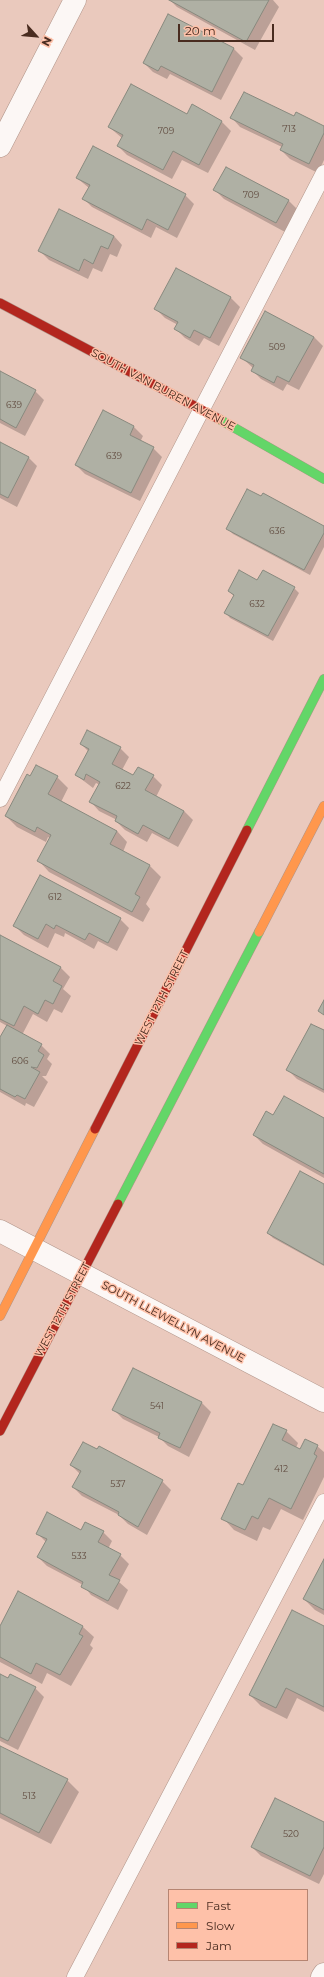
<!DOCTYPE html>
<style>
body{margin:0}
#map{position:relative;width:324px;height:1977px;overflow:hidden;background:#eac9bd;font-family:Montserrat,sans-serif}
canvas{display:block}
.legend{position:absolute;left:168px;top:1889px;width:140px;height:72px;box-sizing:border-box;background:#fec1a9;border:1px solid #b68572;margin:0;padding:5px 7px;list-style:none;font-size:12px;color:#492c20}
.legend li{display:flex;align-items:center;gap:8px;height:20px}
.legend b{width:20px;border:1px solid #b68572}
.north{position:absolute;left:16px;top:16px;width:40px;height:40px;-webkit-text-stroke:3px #fec1a9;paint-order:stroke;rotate:117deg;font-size:11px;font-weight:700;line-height:16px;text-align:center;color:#492c20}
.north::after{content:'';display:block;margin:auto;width:14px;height:18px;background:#492c20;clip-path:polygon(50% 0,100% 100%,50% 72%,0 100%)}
.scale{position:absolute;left:178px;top:24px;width:96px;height:18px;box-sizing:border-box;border:2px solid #492c20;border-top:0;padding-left:5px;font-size:12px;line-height:14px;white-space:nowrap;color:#492c20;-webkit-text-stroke:3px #fec1a9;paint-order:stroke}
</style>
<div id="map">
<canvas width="324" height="1977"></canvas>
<ul class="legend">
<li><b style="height:5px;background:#63d668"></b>Fast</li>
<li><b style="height:5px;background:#ff974d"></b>Slow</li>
<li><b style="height:5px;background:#b3261e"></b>Jam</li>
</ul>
<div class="north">N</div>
<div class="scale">20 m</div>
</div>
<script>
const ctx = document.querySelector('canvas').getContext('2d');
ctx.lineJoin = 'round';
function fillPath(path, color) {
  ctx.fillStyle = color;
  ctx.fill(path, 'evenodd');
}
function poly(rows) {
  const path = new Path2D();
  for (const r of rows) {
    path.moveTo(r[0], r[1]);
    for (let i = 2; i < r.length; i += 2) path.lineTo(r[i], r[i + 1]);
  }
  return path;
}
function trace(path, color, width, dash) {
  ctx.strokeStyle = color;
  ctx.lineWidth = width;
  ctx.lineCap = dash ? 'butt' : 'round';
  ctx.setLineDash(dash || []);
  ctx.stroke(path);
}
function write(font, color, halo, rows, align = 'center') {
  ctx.font = font + ' Montserrat,sans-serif';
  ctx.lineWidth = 3;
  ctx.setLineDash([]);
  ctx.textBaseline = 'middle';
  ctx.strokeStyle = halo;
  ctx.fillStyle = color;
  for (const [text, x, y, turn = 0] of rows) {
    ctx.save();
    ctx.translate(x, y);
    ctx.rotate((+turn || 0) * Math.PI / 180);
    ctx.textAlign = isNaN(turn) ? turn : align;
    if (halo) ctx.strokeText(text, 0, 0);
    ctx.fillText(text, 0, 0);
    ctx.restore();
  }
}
fillPath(poly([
 [170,0,273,0,279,7,255,50,177,7],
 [168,16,234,49,243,58,221,100,170,74,167,79,153,72,144,63],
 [192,106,222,122,231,131,208,173,182,160,172,179,127,155,118,146,122,138,109,127,187,115],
 [232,118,294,118,324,127,324,160,318,173,290,159,281,150,282,147,240,127],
 [94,147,185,195,194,204,177,238,156,227,151,238,92,207,83,198,89,188,77,178],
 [215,190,288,200,297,209,285,232,224,199],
 [114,236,122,245,117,257,110,254,102,272,93,268,88,279,49,260,40,251],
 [177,270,231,298,240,307,219,346,204,338,199,346,185,338,176,329,178,325,165,318,156,309],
 [314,337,323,346,299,390,287,384,283,391,261,379,252,370,253,368,241,357],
 [0,372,35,391,44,400,25,436,0,423],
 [103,412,134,427,143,436,140,442,153,448,162,457,140,501,85,474,76,465],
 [0,443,28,457,37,466,17,507,0,498],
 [262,498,324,527,324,547,310,575,233,534,228,529],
 [258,582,294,588,299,593,273,641,230,618,225,612,234,596,229,591],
 [81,744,120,748,129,757,122,770,134,776,153,776,162,785,156,797,184,811,193,820,178,847,152,833,147,842,125,830,116,821,117,820,99,811,91,802,100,785,96,783,93,788,76,775,89,752],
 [30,777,57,777,68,788,61,802,117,831,127,842,123,852,150,866,161,877,146,904,150,909,143,922,49,872,39,861,51,839,48,837,46,842,17,827,6,816],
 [120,919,129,928,117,951,98,941,94,949,65,933,64,937,55,933,48,948,24,935,15,926],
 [0,936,61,968,70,977,63,989,71,996,62,1013,54,1009,47,1022,33,1014,22,1035,41,1045,50,1054,47,1059,52,1064,46,1076,42,1076,48,1082,34,1107,26,1103,25,1106,0,1092,0,1039,7,1026,0,1022],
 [324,1032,324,1093,297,1079,288,1070],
 [274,1117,324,1119,324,1178,263,1144,254,1135],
 [324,1186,324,1266,273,1238,268,1233],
 [133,1369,202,1403,211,1412,189,1457,168,1446,159,1437,123,1419,114,1410],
 [286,1431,298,1443,296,1448,300,1450,317,1446,324,1452,324,1477,303,1520,281,1509,270,1530,263,1527,257,1541,234,1530,223,1518,244,1487],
 [71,1465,162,1481,171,1490,147,1535,128,1524,119,1515,82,1496,73,1487,80,1474],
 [81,1531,103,1532,112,1541,108,1549,120,1555,129,1564,119,1582,128,1590,118,1610,91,1595,83,1585,47,1566,38,1557,46,1542,37,1533],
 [324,1561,324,1615,315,1610,304,1599],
 [19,1593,83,1627,94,1637,90,1645,93,1648,71,1686,47,1673,42,1684,0,1662,0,1628],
 [324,1627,324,1712,297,1698,287,1719,261,1706,250,1695],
 [0,1675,35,1688,44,1697,18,1750,0,1741],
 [0,1747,67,1780,79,1792,51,1844,0,1818],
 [324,1823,324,1874,319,1884,261,1856,252,1847]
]), '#0003');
const building = poly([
 [169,0,269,0,246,42,169,0],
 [168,14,234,48,212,92,161,66,158,71,143,63,168,14],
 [131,84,187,114,192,104,222,121,199,165,173,151,163,170,117,146,123,135,108,127,131,84],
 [244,92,294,116,296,112,324,126,324,133,309,164,280,150,283,144,230,118,244,92],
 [93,146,186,194,168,230,147,219,142,230,82,199,90,185,76,178,93,146],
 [226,167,289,200,276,223,213,190,226,167],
 [59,209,114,236,108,249,101,246,93,264,84,259,79,271,38,251,59,209],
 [176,268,231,297,210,338,194,330,190,338,174,329,178,322,154,309,176,268],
 [265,311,314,337,289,382,277,376,274,383,251,371,254,365,240,358,265,311],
 [0,371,36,390,16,428,0,419,0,371],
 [103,410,134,426,130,435,154,447,131,493,75,465,103,410],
 [0,442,29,457,8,498,0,494,0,442],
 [247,489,261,496,263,493,324,526,324,533,304,570,226,529,247,489],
 [239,570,257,580,263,570,295,587,268,636,224,613,234,595,228,591,239,570],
 [87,730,121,747,112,764,133,775,138,767,154,775,145,790,184,811,169,839,143,825,138,834,115,821,117,816,89,802,100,782,86,774,84,780,75,775,89,749,80,744,87,730],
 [36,765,58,776,48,794,117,831,110,844,150,865,135,894,140,897,132,912,37,861,51,835,37,827,35,832,5,816,27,774,30,776,36,765],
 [40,875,121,918,108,943,89,933,85,940,56,925,54,929,46,924,38,939,13,926,40,875],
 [0,935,61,967,53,981,62,986,53,1004,45,1000,38,1014,24,1006,14,1026,0,1019,0,935],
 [324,1000,324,1015,318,1011,324,1000],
 [311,1024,324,1030,324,1090,286,1070,311,1024],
 [7,1025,42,1044,38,1051,44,1055,37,1068,31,1067,40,1072,25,1099,17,1095,15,1097,0,1089,0,1037,7,1025],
 [284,1096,324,1118,324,1174,253,1135,266,1111,273,1115,284,1096],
 [300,1171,324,1184,324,1265,267,1233,300,1171],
 [133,1368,202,1402,180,1448,158,1438,160,1433,112,1410,133,1368],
 [273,1424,287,1430,282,1440,300,1449,305,1439,318,1445,314,1454,317,1456,291,1509,269,1498,258,1519,252,1516,245,1530,221,1519,238,1483,243,1485,273,1424],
 [83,1442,97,1449,99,1446,163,1480,138,1527,118,1515,119,1512,72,1487,81,1471,70,1465,83,1442],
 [47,1512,81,1530,85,1522,104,1531,98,1542,121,1554,109,1575,120,1580,108,1601,81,1587,83,1582,37,1557,47,1539,36,1534,47,1512],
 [324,1559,324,1610,303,1599,324,1559],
 [18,1591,83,1626,79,1634,83,1636,60,1675,36,1663,31,1674,0,1657,0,1626,18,1591],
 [292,1610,324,1626,324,1707,286,1688,276,1708,249,1695,292,1610],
 [0,1674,8,1678,10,1674,36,1687,8,1741,0,1737,0,1674],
 [0,1746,68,1779,39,1833,0,1813,0,1746],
 [275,1798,324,1822,324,1847,310,1876,251,1847,275,1798]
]);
fillPath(building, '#afb0a4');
trace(building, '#88897e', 1);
const lane = poly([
 [0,799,324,173],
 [75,1977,324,1502]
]);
const street = poly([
 [0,146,75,0],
 [0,1231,324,1401],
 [322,1977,324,1974]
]);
const fast = poly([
 [219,419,324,479],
 [247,830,324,679],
 [118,1204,259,932]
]);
const slow = poly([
 [259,932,324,806],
 [0,1316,95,1129]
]);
const jam = poly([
 [0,303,219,419],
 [95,1129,247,830],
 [0,1431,118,1204]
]);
trace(lane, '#b09489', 17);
trace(street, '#b09489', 23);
trace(fast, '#b09489', 10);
trace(slow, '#b09489', 10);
trace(jam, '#b09489', 10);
trace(lane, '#fcf7f5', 16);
trace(street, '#fcf7f5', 22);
trace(fast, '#63d668', 9);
trace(slow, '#ff974d', 9);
trace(jam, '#b3261e', 9);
write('9px', '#624d41', null, [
 ["713",289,129],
 ["709",166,131],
 ["709",251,195],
 ["509",277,347],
 ["639",14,405],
 ["639",114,456],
 ["636",277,531],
 ["632",257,604],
 ["622",123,786],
 ["612",55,897],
 ["606",20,1061],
 ["541",157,1406],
 ["412",281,1469],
 ["537",118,1484],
 ["533",79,1556],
 ["513",29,1796],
 ["520",291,1834]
]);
write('11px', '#492c20', '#fec1a9', [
 ["SOUTH VAN BUREN AVENUE",163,390,28],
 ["WEST 12TH STREET",162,998,-63],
 ["WEST 12TH STREET",63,1310,-62],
 ["SOUTH LLEWELLYN AVENUE",173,1322,28]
]);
</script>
